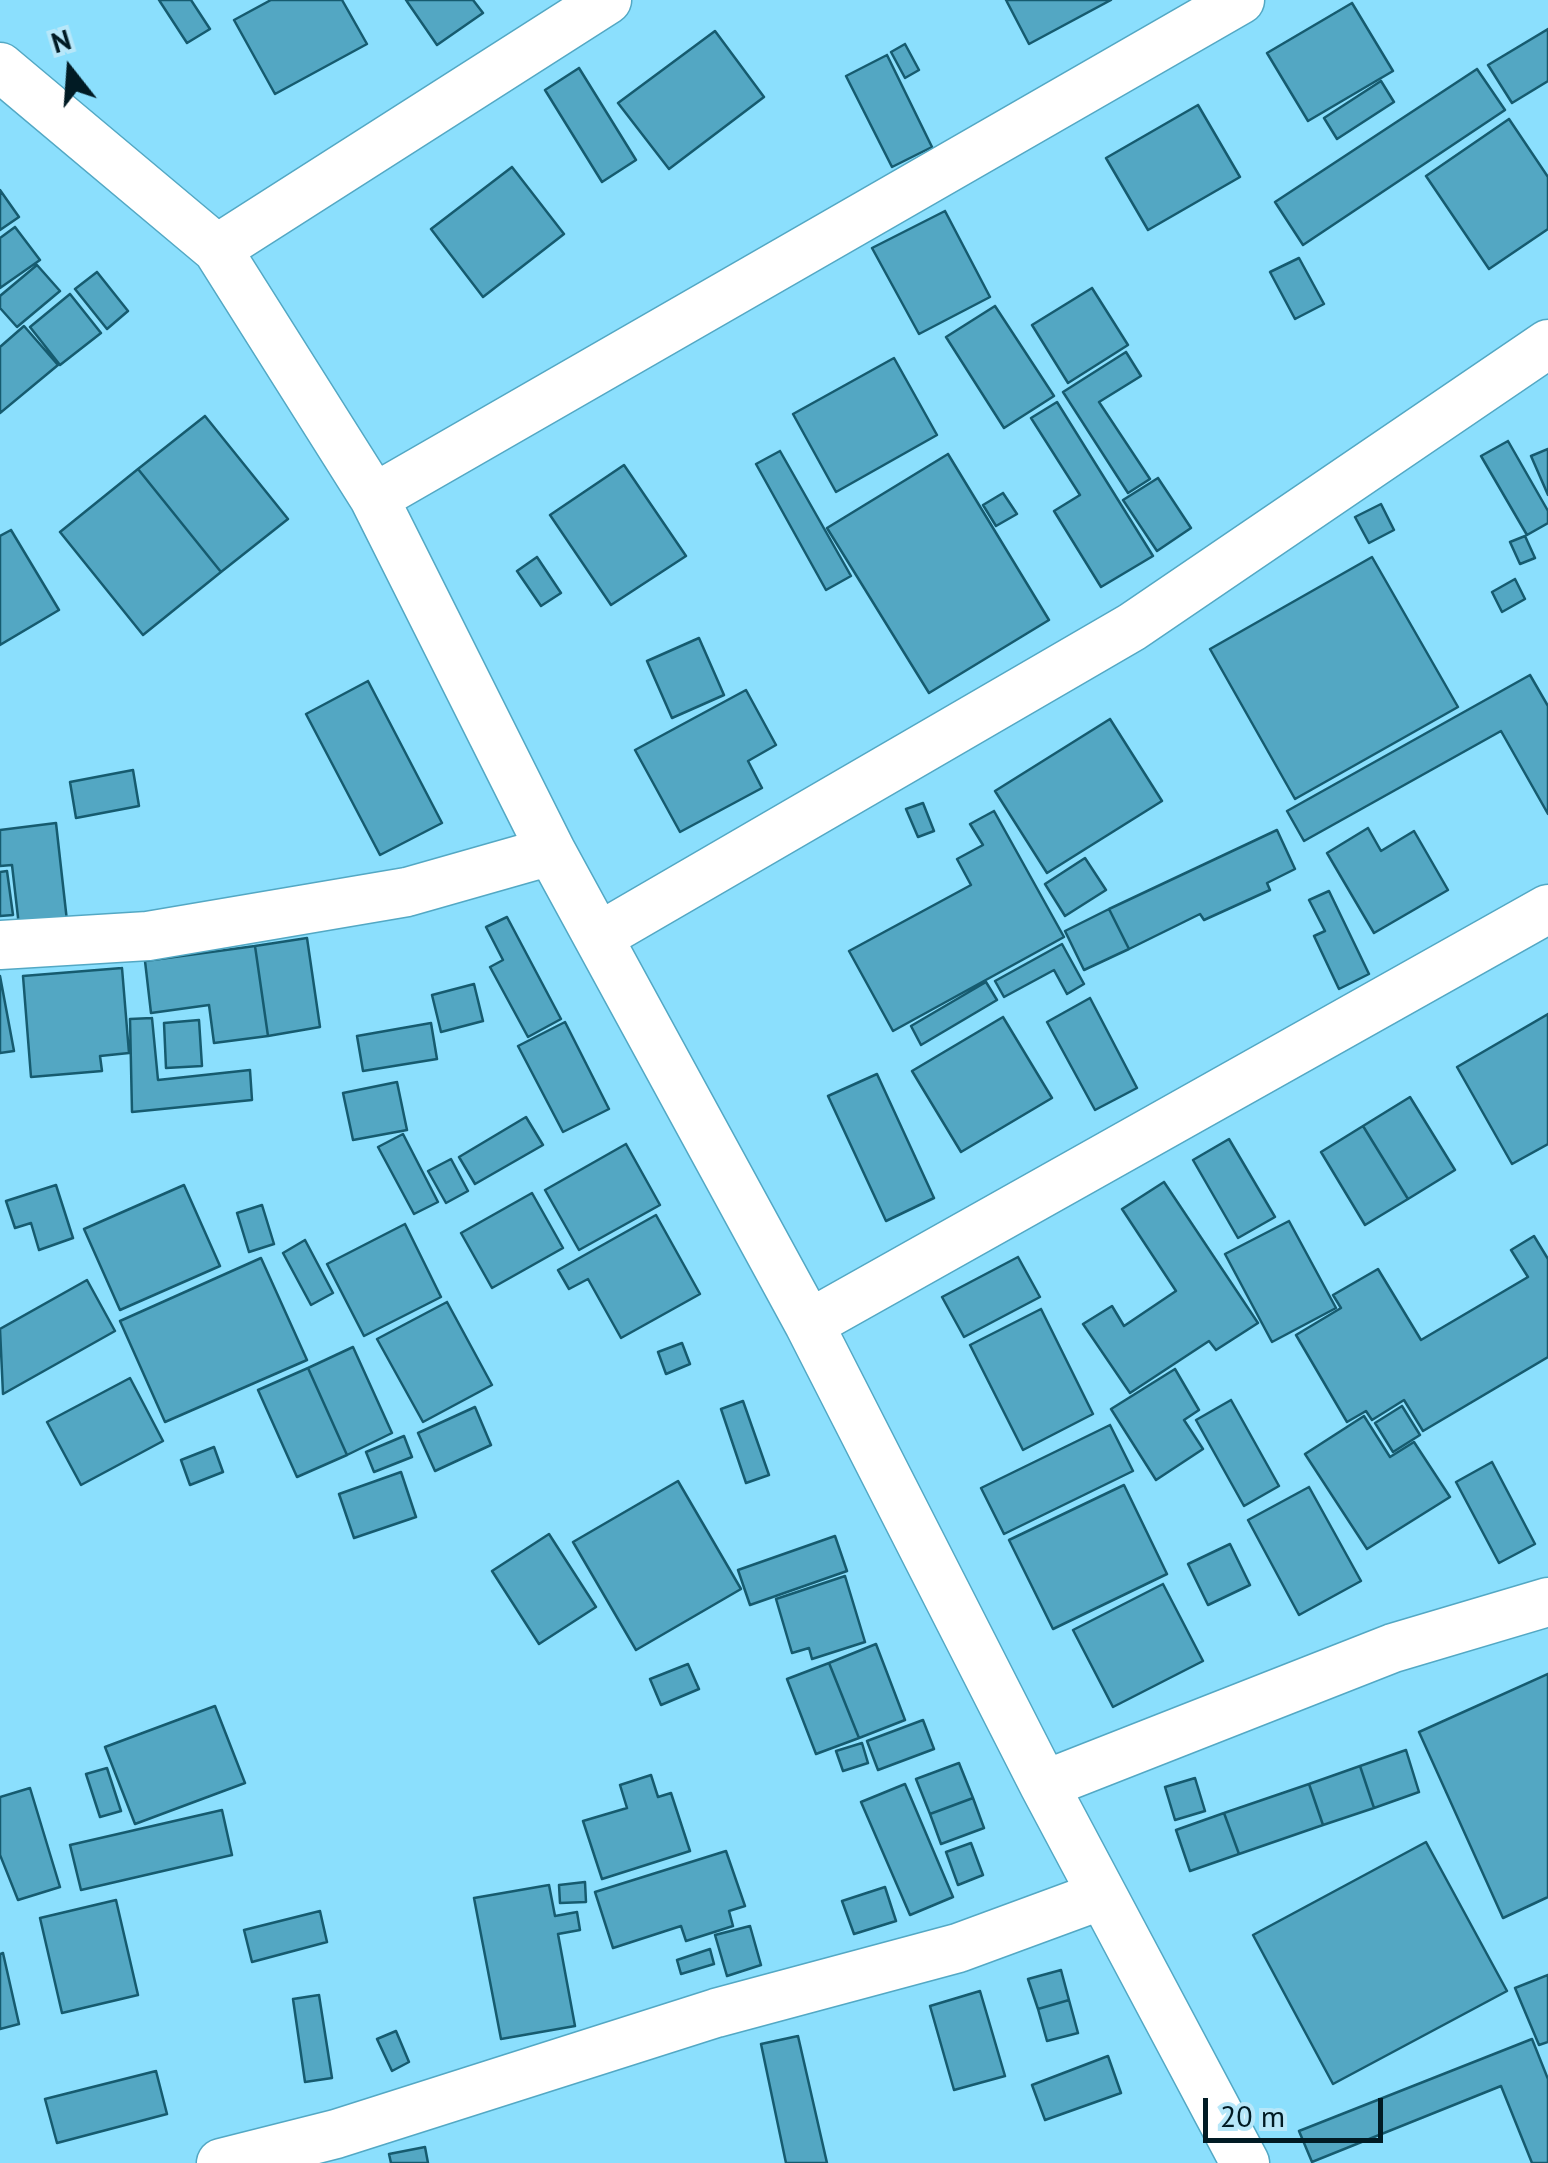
<!DOCTYPE html>
<style>
body{margin:0}
#map{position:relative;width:1548px;height:2163px;overflow:hidden;background:#8bdffd;font-family:"PT Sans",sans-serif}
canvas{display:block}
.north{position:absolute;left:20px;top:20px;width:100px;height:100px;-webkit-text-stroke:8px #b7e7f9;paint-order:stroke;rotate:343deg;font-size:28px;font-weight:700;line-height:40px;text-align:center;color:#011b24}
.north::after{content:'';display:block;margin:auto;width:35px;height:45px;background:#011b24;clip-path:polygon(50% 0,100% 100%,50% 72%,0 100%)}
.scale{position:absolute;left:1203px;top:2098px;width:180px;height:45px;box-sizing:border-box;border:5px solid #011b24;border-top:0;padding-left:12px;font-size:30px;line-height:35px;white-space:nowrap;color:#011b24;-webkit-text-stroke:8px #b7e7f9;paint-order:stroke}
</style>
<div id="map">
<canvas width="1548" height="2163"></canvas>
<div class="north">N</div>
<div class="scale">20 m</div>
</div>
<script>
const ctx = document.querySelector('canvas').getContext('2d');
ctx.lineJoin = 'round';
function fillPath(path, color) {
  ctx.fillStyle = color;
  ctx.fill(path, 'evenodd');
}
function poly(rows) {
  const path = new Path2D();
  for (const r of rows) {
    path.moveTo(r[0], r[1]);
    for (let i = 2; i < r.length; i += 2) path.lineTo(r[i], r[i + 1]);
  }
  return path;
}
function trace(path, color, width, dash) {
  ctx.strokeStyle = color;
  ctx.lineWidth = width;
  ctx.lineCap = dash ? 'butt' : 'round';
  ctx.setLineDash(dash || []);
  ctx.stroke(path);
}
const building = poly([
 [159,0,191,0,210,29,187,43,159,0],
 [271,0,342,0,367,44,275,94,234,20,271,0],
 [406,0,473,0,483,13,437,45,406,0],
 [1006,0,1111,0,1029,44,1006,0],
 [1352,3,1393,71,1308,121,1267,53,1352,3],
 [1548,29,1548,81,1512,103,1488,65,1548,29],
 [715,31,764,97,669,169,618,103,715,31],
 [905,44,919,70,905,78,891,52,905,44],
 [887,55,932,147,892,167,846,76,887,55],
 [579,68,636,160,602,182,545,90,579,68],
 [1477,69,1505,110,1303,245,1275,202,1477,69],
 [1381,81,1394,102,1337,139,1324,118,1381,81],
 [1198,105,1240,177,1148,230,1106,158,1198,105],
 [1509,119,1548,177,1548,229,1489,269,1426,176,1509,119],
 [512,167,564,234,483,297,431,229,512,167],
 [0,190,19,217,0,230,0,190],
 [945,211,990,297,919,334,872,248,945,211],
 [15,227,40,260,0,288,0,238,15,227],
 [1299,258,1324,304,1295,319,1270,272,1299,258],
 [37,265,60,291,17,327,0,308,0,296,37,265],
 [97,272,128,311,107,329,75,289,97,272],
 [1092,288,1128,345,1068,383,1032,325,1092,288],
 [70,294,101,333,60,365,30,327,70,294],
 [995,306,1054,396,1004,428,946,337,995,306],
 [24,326,58,365,0,413,0,347,24,326],
 [1126,352,1141,376,1099,402,1150,479,1128,493,1063,392,1126,352],
 [894,358,937,435,836,492,793,414,894,358],
 [1057,402,1153,556,1101,587,1054,511,1080,495,1031,418,1057,402],
 [205,416,288,519,221,572,138,469,205,416],
 [1508,441,1548,511,1548,523,1527,535,1481,456,1508,441],
 [1548,449,1548,495,1531,456,1548,449],
 [780,451,851,576,826,590,756,464,780,451],
 [948,454,1049,620,929,693,827,528,948,454],
 [624,465,686,556,611,605,550,515,624,465],
 [138,469,221,572,143,635,60,532,138,469],
 [1158,478,1191,528,1157,551,1123,500,1158,478],
 [1003,493,1017,514,996,526,983,505,1003,493],
 [1381,504,1394,530,1369,543,1355,517,1381,504],
 [11,530,59,610,0,645,0,536,11,530],
 [1525,536,1535,558,1520,564,1510,542,1525,536],
 [537,557,561,593,541,606,517,571,537,557],
 [1372,557,1458,707,1295,799,1210,649,1372,557],
 [1515,579,1525,599,1502,612,1492,592,1515,579],
 [699,638,724,695,672,718,647,661,699,638],
 [1530,675,1548,706,1548,814,1501,731,1304,841,1287,811,1530,675],
 [368,681,442,823,380,855,306,714,368,681],
 [746,690,776,745,748,761,762,788,680,832,635,750,746,690],
 [1110,719,1162,801,1047,873,995,791,1110,719],
 [133,770,139,806,76,818,70,782,133,770],
 [923,803,934,831,918,837,906,809,923,803],
 [994,811,1064,937,893,1031,849,951,971,885,957,859,983,845,970,824,994,811],
 [56,823,67,921,19,926,12,865,0,866,0,830,56,823],
 [1368,828,1381,851,1414,831,1448,890,1374,933,1327,853,1368,828],
 [1277,830,1295,869,1267,883,1270,890,1204,920,1200,914,1129,949,1109,909,1277,830],
 [1085,858,1106,890,1065,916,1045,884,1085,858],
 [7,871,13,915,0,916,0,872,7,871],
 [1329,891,1369,974,1339,989,1314,936,1325,931,1309,900,1329,891],
 [1109,909,1129,949,1084,970,1065,931,1109,909],
 [507,917,561,1019,528,1037,490,967,503,960,486,927,507,917],
 [307,938,320,1027,268,1036,255,946,307,938],
 [1062,944,1084,984,1067,994,1054,970,1004,997,995,981,1062,944],
 [255,946,268,1036,214,1043,209,1005,151,1013,145,961,255,946],
 [122,968,129,1053,100,1056,102,1071,31,1077,23,976,122,968],
 [0,976,14,1051,0,1053,0,976],
 [986,982,997,1000,921,1045,911,1026,986,982],
 [474,984,483,1021,441,1032,432,995,474,984],
 [1090,998,1137,1088,1095,1110,1047,1022,1090,998],
 [1548,1014,1548,1144,1512,1164,1457,1067,1548,1014],
 [1003,1017,1052,1098,961,1152,912,1071,1003,1017],
 [152,1018,158,1080,250,1070,252,1100,132,1112,130,1019,152,1018],
 [199,1020,202,1066,166,1068,164,1023,199,1020],
 [565,1022,609,1109,563,1132,518,1046,565,1022],
 [431,1023,437,1059,363,1071,357,1036,431,1023],
 [877,1074,934,1198,886,1221,828,1096,877,1074],
 [397,1082,407,1130,353,1140,343,1093,397,1082],
 [1410,1097,1455,1170,1408,1199,1363,1126,1410,1097],
 [526,1117,543,1145,475,1184,459,1157,526,1117],
 [1363,1126,1408,1199,1365,1225,1321,1152,1363,1126],
 [403,1134,438,1202,414,1214,378,1147,403,1134],
 [1229,1139,1275,1217,1238,1238,1193,1160,1229,1139],
 [626,1144,660,1205,579,1250,545,1190,626,1144],
 [451,1159,468,1191,446,1203,428,1171,451,1159],
 [1164,1182,1258,1323,1216,1350,1209,1341,1130,1393,1083,1324,1112,1306,1124,1326,1176,1291,1122,1209,1164,1182],
 [56,1185,73,1238,39,1250,31,1223,15,1228,6,1201,56,1185],
 [184,1185,220,1266,120,1310,84,1229,184,1185],
 [532,1193,563,1248,492,1288,461,1233,532,1193],
 [262,1205,274,1244,249,1252,237,1213,262,1205],
 [656,1215,700,1294,621,1338,588,1279,569,1289,558,1270,656,1215],
 [1289,1221,1336,1308,1272,1342,1225,1254,1289,1221],
 [405,1224,441,1297,364,1336,327,1264,405,1224],
 [1534,1236,1548,1259,1548,1357,1423,1431,1404,1400,1372,1420,1366,1411,1347,1422,1296,1335,1341,1308,1333,1295,1378,1269,1421,1340,1528,1277,1511,1250,1534,1236],
 [305,1240,333,1293,311,1305,283,1253,305,1240],
 [1018,1257,1040,1297,964,1337,942,1297,1018,1257],
 [261,1258,307,1360,165,1422,120,1321,261,1258],
 [87,1280,115,1331,3,1394,0,1329,87,1280],
 [447,1302,492,1385,423,1422,377,1339,447,1302],
 [1041,1309,1093,1414,1023,1450,970,1345,1041,1309],
 [682,1343,690,1364,666,1374,658,1352,682,1343],
 [353,1347,392,1433,347,1455,308,1368,353,1347],
 [308,1368,347,1455,297,1477,258,1390,308,1368],
 [1175,1369,1199,1410,1184,1420,1203,1449,1156,1480,1111,1409,1175,1369],
 [130,1378,163,1441,81,1485,47,1422,130,1378],
 [1231,1400,1279,1486,1244,1506,1196,1420,1231,1400],
 [743,1401,769,1475,746,1483,721,1409,743,1401],
 [1402,1406,1420,1435,1393,1452,1375,1423,1402,1406],
 [475,1407,491,1445,435,1471,418,1433,475,1407],
 [1364,1416,1390,1457,1414,1442,1450,1497,1367,1549,1305,1454,1364,1416],
 [1110,1425,1133,1471,1004,1534,981,1488,1110,1425],
 [404,1436,412,1457,374,1472,366,1452,404,1436],
 [214,1447,223,1472,190,1485,181,1460,214,1447],
 [1492,1462,1535,1544,1499,1563,1456,1482,1492,1462],
 [401,1472,416,1517,354,1538,339,1494,401,1472],
 [678,1481,741,1589,636,1650,573,1542,678,1481],
 [1124,1485,1167,1574,1053,1629,1009,1540,1124,1485],
 [1309,1487,1361,1581,1299,1615,1248,1520,1309,1487],
 [549,1534,596,1607,539,1644,492,1571,549,1534],
 [835,1536,847,1571,750,1605,738,1570,835,1536],
 [1230,1544,1250,1585,1208,1605,1188,1564,1230,1544],
 [845,1576,865,1642,812,1659,809,1648,792,1653,776,1599,845,1576],
 [1163,1584,1203,1661,1113,1707,1073,1630,1163,1584],
 [876,1644,905,1720,859,1738,829,1663,876,1644],
 [829,1663,859,1738,816,1754,787,1679,829,1663],
 [688,1664,699,1689,661,1705,650,1679,688,1664],
 [1548,1674,1548,1897,1503,1918,1419,1732,1548,1674],
 [215,1706,245,1783,135,1824,105,1747,215,1706],
 [923,1720,934,1749,878,1770,867,1741,923,1720],
 [862,1743,868,1763,843,1771,836,1751,862,1743],
 [1406,1750,1419,1792,1374,1808,1360,1766,1406,1750],
 [959,1763,973,1798,930,1814,916,1779,959,1763],
 [1360,1766,1374,1808,1323,1825,1309,1784,1360,1766],
 [107,1768,121,1811,100,1817,86,1774,107,1768],
 [651,1775,658,1797,671,1793,690,1851,602,1879,583,1821,627,1808,620,1785,651,1775],
 [1195,1778,1205,1811,1175,1820,1165,1787,1195,1778],
 [905,1784,953,1897,910,1915,861,1802,905,1784],
 [1309,1784,1323,1825,1239,1854,1224,1813,1309,1784],
 [30,1788,60,1887,18,1900,0,1855,0,1797,30,1788],
 [973,1798,984,1828,941,1844,930,1814,973,1798],
 [222,1810,232,1855,81,1890,70,1845,222,1810],
 [1224,1813,1239,1854,1190,1871,1176,1830,1224,1813],
 [1426,1842,1507,1991,1333,2084,1253,1935,1426,1842],
 [971,1843,983,1875,958,1885,946,1852,971,1843],
 [726,1851,745,1906,729,1911,733,1926,686,1941,681,1926,613,1948,595,1892,726,1851],
 [585,1882,586,1902,560,1903,559,1885,585,1882],
 [549,1885,555,1916,577,1912,580,1930,558,1934,575,2026,501,2039,474,1898,549,1885],
 [885,1887,896,1921,854,1934,842,1901,885,1887],
 [116,1900,138,1995,62,2013,40,1918,116,1900],
 [320,1911,327,1942,252,1962,244,1930,320,1911],
 [750,1926,761,1965,727,1976,715,1935,750,1926],
 [710,1949,714,1964,681,1974,677,1960,710,1949],
 [3,1953,19,2024,0,2029,0,1954,3,1953],
 [1061,1970,1069,2000,1038,2009,1028,1979,1061,1970],
 [1548,1975,1548,2042,1539,2045,1515,1988,1548,1975],
 [980,1991,1005,2076,954,2090,930,2006,980,1991],
 [319,1995,332,2078,305,2082,293,1999,319,1995],
 [1069,2000,1078,2033,1047,2041,1038,2009,1069,2000],
 [396,2031,409,2062,392,2071,377,2039,396,2031],
 [798,2036,827,2163,786,2163,761,2044,798,2036],
 [1532,2039,1548,2079,1548,2163,1532,2163,1501,2086,1312,2162,1299,2131,1532,2039],
 [1108,2056,1121,2093,1045,2120,1032,2085,1108,2056],
 [156,2071,167,2114,57,2143,45,2099,156,2071],
 [425,2147,428,2163,391,2163,389,2154,425,2147]
]);
fillPath(building, '#53a7c3');
trace(building, '#165b6f', 2.5);
const minor = poly([
 [0,67,217,249,374,498,551,851,809,1324,1044,1785,1245,2163],
 [217,249,607,0],
 [374,498,1240,0],
 [600,936,1132,627,1548,344],
 [0,945,148,936,407,892,551,851],
 [809,1324,1548,909],
 [1044,1785,1393,1648,1548,1602],
 [221,2163,336,2134,716,2013,958,1948,1102,1895]
]);
trace(minor, '#53a8c4', 51);
trace(minor, '#fff', 48);
</script>
